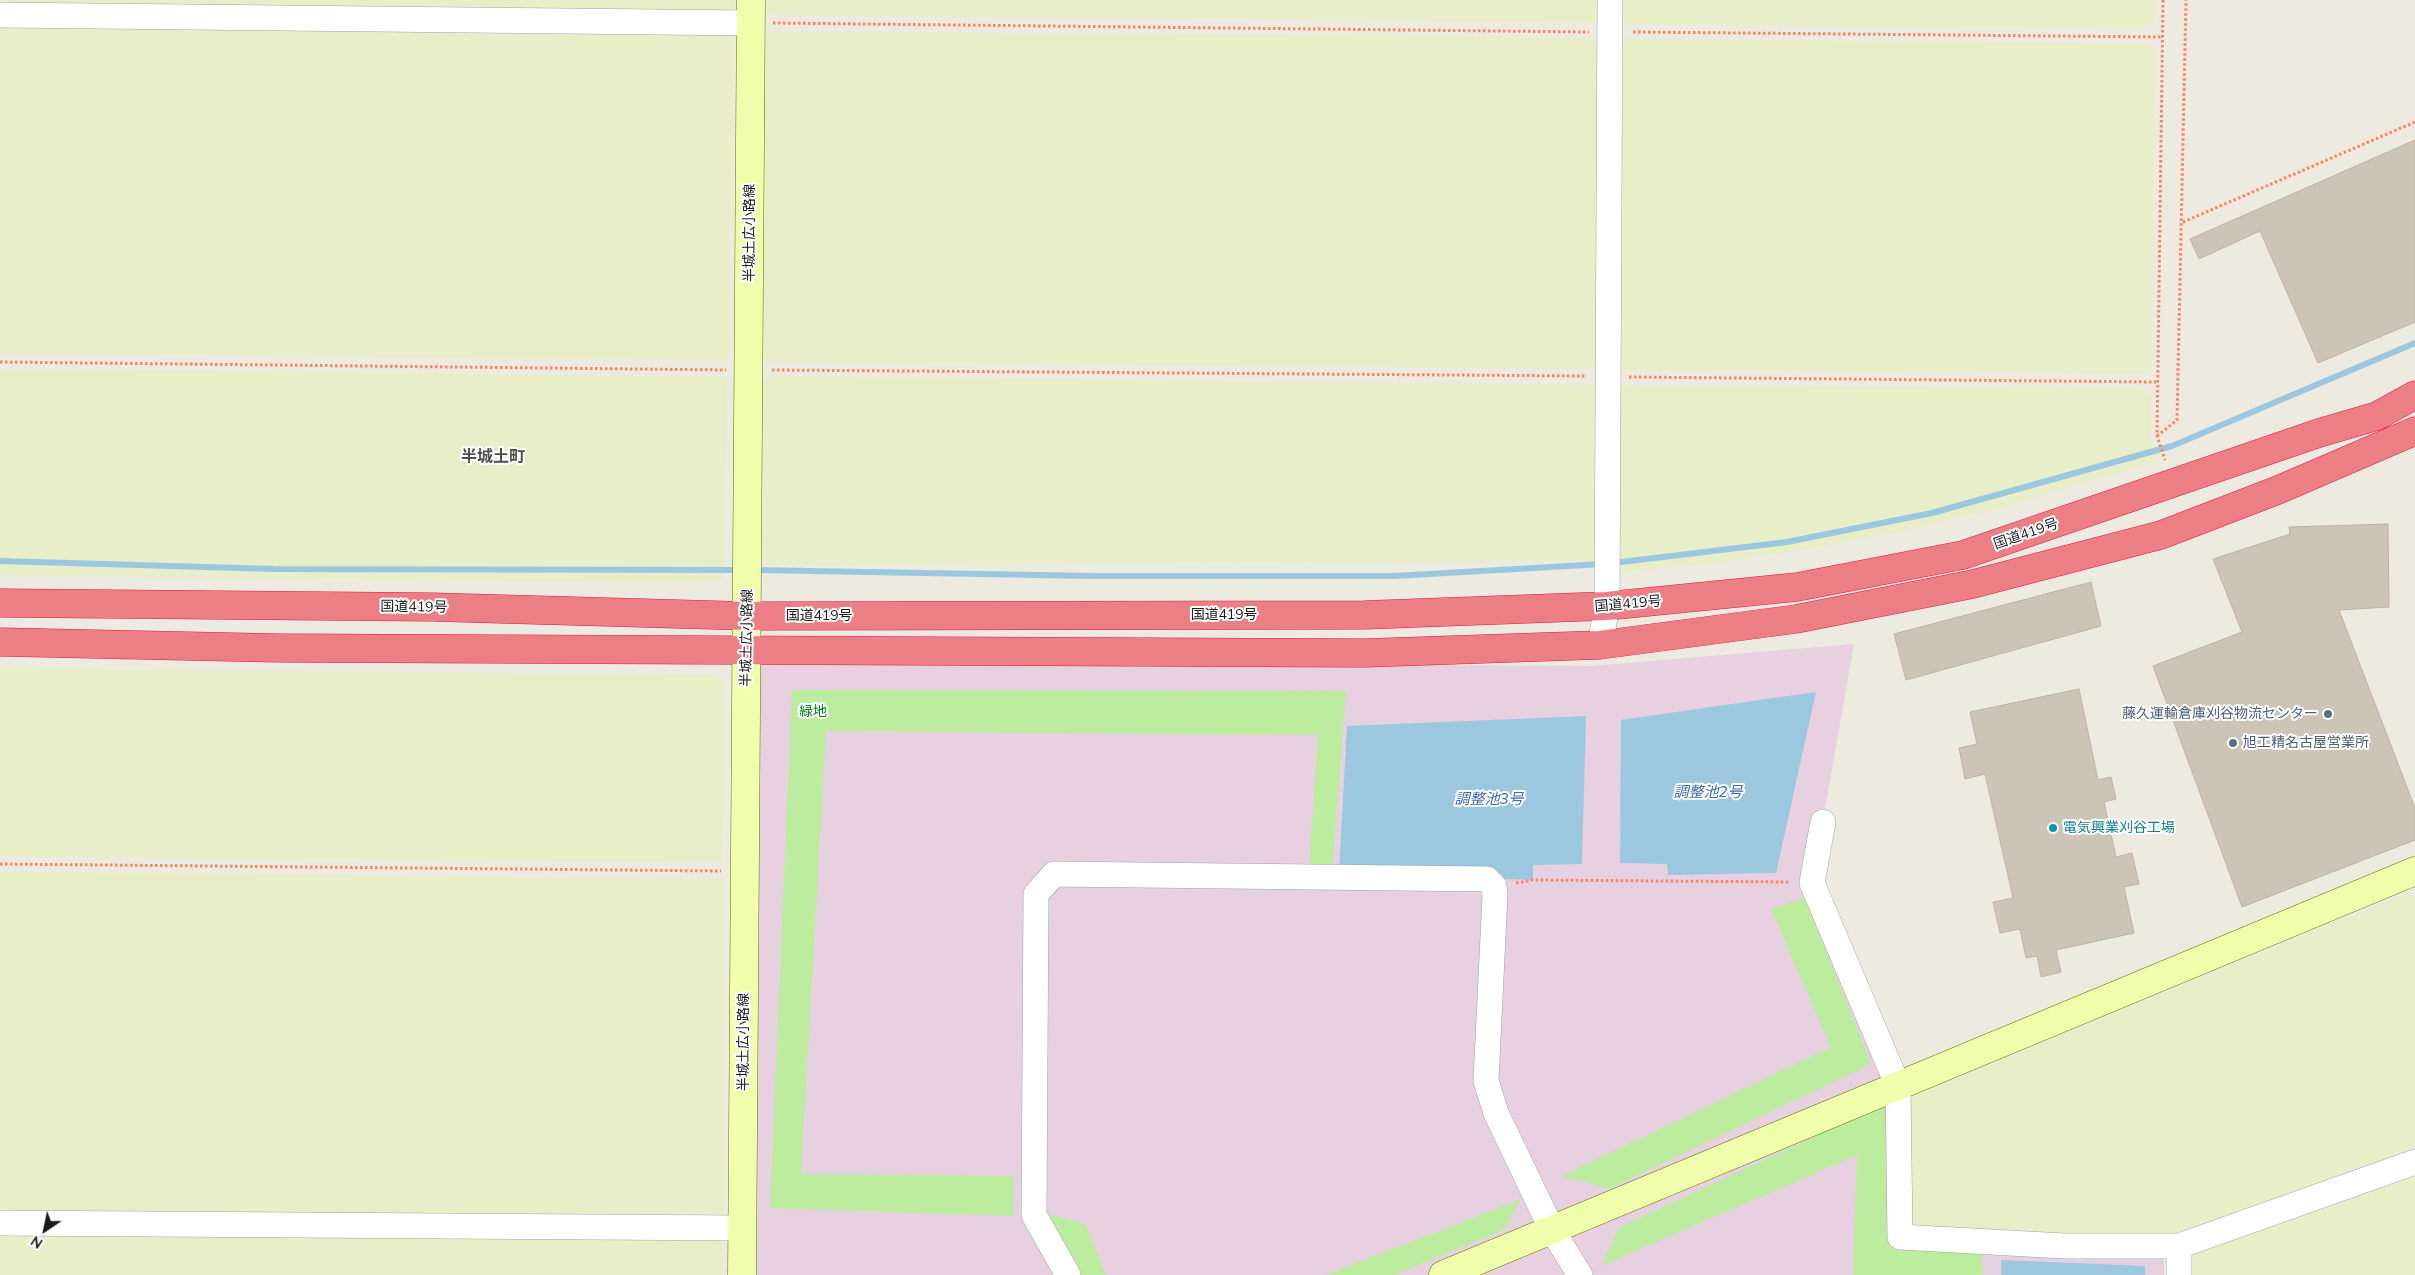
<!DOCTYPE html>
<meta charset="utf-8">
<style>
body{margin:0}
#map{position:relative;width:2415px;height:1275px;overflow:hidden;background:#edeadf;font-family:Mulish,sans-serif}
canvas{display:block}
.north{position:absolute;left:20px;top:1205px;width:50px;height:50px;-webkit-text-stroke:4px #fff;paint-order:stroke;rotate:214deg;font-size:14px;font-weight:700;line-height:20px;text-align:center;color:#1b1b1b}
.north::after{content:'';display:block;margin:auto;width:18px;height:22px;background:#1b1b1b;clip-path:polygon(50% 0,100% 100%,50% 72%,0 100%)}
</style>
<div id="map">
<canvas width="2415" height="1275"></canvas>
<div class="north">N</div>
</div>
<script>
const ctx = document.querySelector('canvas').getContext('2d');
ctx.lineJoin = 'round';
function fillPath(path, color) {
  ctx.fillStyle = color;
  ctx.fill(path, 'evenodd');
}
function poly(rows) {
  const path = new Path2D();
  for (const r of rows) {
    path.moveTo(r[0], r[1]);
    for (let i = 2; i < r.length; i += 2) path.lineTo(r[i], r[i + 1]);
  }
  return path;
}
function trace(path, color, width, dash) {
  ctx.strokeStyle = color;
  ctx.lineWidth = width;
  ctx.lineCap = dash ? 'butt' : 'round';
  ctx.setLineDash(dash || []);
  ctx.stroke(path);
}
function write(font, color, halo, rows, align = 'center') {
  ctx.font = font + ' Mulish,"Noto Sans JP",sans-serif';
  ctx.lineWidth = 4;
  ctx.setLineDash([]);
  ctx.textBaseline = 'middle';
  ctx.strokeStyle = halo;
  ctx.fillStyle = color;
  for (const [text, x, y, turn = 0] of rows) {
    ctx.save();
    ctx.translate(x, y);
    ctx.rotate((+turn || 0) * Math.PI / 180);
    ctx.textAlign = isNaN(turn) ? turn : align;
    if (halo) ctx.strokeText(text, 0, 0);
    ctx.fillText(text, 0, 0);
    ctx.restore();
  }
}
fillPath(poly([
 [1854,644,1812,883,1898,1086,1900,1237,2164,1251,2164,1275,750,1275,758,661,1592,666]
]), '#e7d0e0');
fillPath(poly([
 [0,0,735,0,735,14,0,8],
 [764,0,1603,0,1603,22,771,15,764,8],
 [1616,0,2155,0,2155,21,2147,28,1627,24,1616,16],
 [0,23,733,31,729,360,0,353],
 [769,31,1594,38,1603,46,1600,363,1594,369,769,361,762,355,762,39],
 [1623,39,2148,44,2155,50,2151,369,2145,373,1622,370,1614,365,1617,45],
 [0,369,727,377,723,577,718,583,0,575],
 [771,376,1593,385,1600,391,1598,561,764,565,762,385],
 [1619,385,2142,389,2151,396,2150,439,2153,442,2160,460,1992,510,1887,534,1796,551,1720,562,1614,573],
 [0,668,715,675,724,684,722,862,0,856],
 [0,872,723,879,724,1224,0,1217],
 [2408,893,2415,898,2415,1152,2183,1235,1915,1231,1907,1225,1908,1096],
 [2415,1170,2415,1275,2186,1275,2193,1250],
 [0,1231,723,1237,722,1275,0,1275]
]), '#e7eec8');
fillPath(poly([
 [792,690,1346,691,1332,870,1309,869,1318,735,826,731,801,1174,1014,1176,1013,1216,770,1208],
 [1805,898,1871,1064,1609,1189,1562,1176,1831,1047,1771,909],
 [1891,1101,1891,1246,1982,1251,1983,1275,1853,1275,1857,1155,1601,1266,1620,1227],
 [1521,1199,1504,1230,1393,1275,1326,1275],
 [1050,1214,1086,1225,1106,1275,1076,1275]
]), '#bced9f');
fillPath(poly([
 [1816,692,1776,873,1668,875,1667,864,1620,863,1621,720],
 [1586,716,1582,864,1533,865,1533,880,1339,872,1347,726],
 [2001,1260,2145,1266,2145,1275,2001,1275]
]), '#9bc8df');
trace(poly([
 [0,561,274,569,741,570],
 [1613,563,1787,542,1932,513,2172,446,2415,343],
 [754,570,1093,576,1394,576,1603,564]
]), '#9bc8df', 6);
const building = poly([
 [2415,140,2415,322,2318,363,2260,231,2199,259,2190,239,2415,140],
 [2388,524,2389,607,2339,610,2415,808,2415,840,2242,907,2153,666,2242,632,2213,559,2290,534,2289,527,2388,524],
 [2091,582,2101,626,1906,680,1894,634,2091,582],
 [2079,689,2098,780,2111,777,2116,799,2104,802,2116,857,2132,853,2139,884,2124,887,2134,933,2056,950,2061,972,2041,977,2037,956,2026,958,2020,929,2000,933,1993,902,2013,898,1985,774,1965,779,1959,748,1977,744,1970,712,2079,689]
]);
fillPath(building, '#cdc4b8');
trace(building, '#c0b2a0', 1);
const street = poly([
 [0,15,751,23],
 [1600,645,1607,606,1610,0],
 [1823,822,1812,883,1898,1086,1900,1237,2064,1246,2179,1246,2179,1275],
 [0,1223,742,1228],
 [2179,1246,2415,1162],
 [1068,1275,1034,1215,1036,894,1054,874,1487,879,1494,886,1495,895,1486,1081,1496,1113,1552,1230,1580,1275]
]);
const secondary = poly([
 [742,1275,751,0],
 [1443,1275,2415,871]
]);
const highway = poly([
 [0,603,431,607,748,616,1364,615,1607,606,1797,587,1963,555,2319,433,2377,416,2415,395],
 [0,642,278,648,1364,653,1600,645,1796,619,1973,584,2161,535,2278,490,2415,431]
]);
trace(street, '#a2a2a2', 26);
trace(secondary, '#597300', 29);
trace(highway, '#e11644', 29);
trace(poly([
 [2163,0,2157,436,2165,460],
 [773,23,1589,32],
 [1633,32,2162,37],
 [2183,222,2415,122],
 [0,362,726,370],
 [772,370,1586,376],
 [1629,377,2156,382],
 [2157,436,2177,420,2186,0],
 [0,864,721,871],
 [1516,883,1533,880,1789,882]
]), '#ff825e', 3, [2.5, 2.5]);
trace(street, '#fff', 25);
trace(secondary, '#f0feac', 28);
trace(highway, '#ec7f86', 28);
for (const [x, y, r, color] of [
 [2328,714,5,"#5c6f8a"],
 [2233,743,5,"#5c6f8a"],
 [2053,828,5,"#0f9aa8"]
]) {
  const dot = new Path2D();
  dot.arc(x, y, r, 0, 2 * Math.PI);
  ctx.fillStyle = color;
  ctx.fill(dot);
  trace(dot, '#fff', 2);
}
write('14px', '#1b1b1b', '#fff', [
 ["半城土広小路線",750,233,-90],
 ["国道419号",2026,534,-19],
 ["国道419号",1628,604,-5],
 ["国道419号",414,607,1],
 ["国道419号",1224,615],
 ["国道419号",819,616],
 ["半城土広小路線",747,638,-89],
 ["半城土広小路線",744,1042,-90]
]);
write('14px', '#037e1c', '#fff', [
 ["緑地",813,712]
]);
write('14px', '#4e5e75', '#fff', [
 ["藤久運輸倉庫刈谷物流センター",2318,714],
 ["旭工精名古屋営業所",2243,743,"left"]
], 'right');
write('14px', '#0d838f', '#fff', [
 ["電気興業刈谷工場",2063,828]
], 'left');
write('italic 15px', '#416bb0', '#fff', [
 ["調整池2号",1708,792],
 ["調整池3号",1489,799]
]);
write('bold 16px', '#4e4e4e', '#fff', [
 ["半城土町",493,457]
]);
</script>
